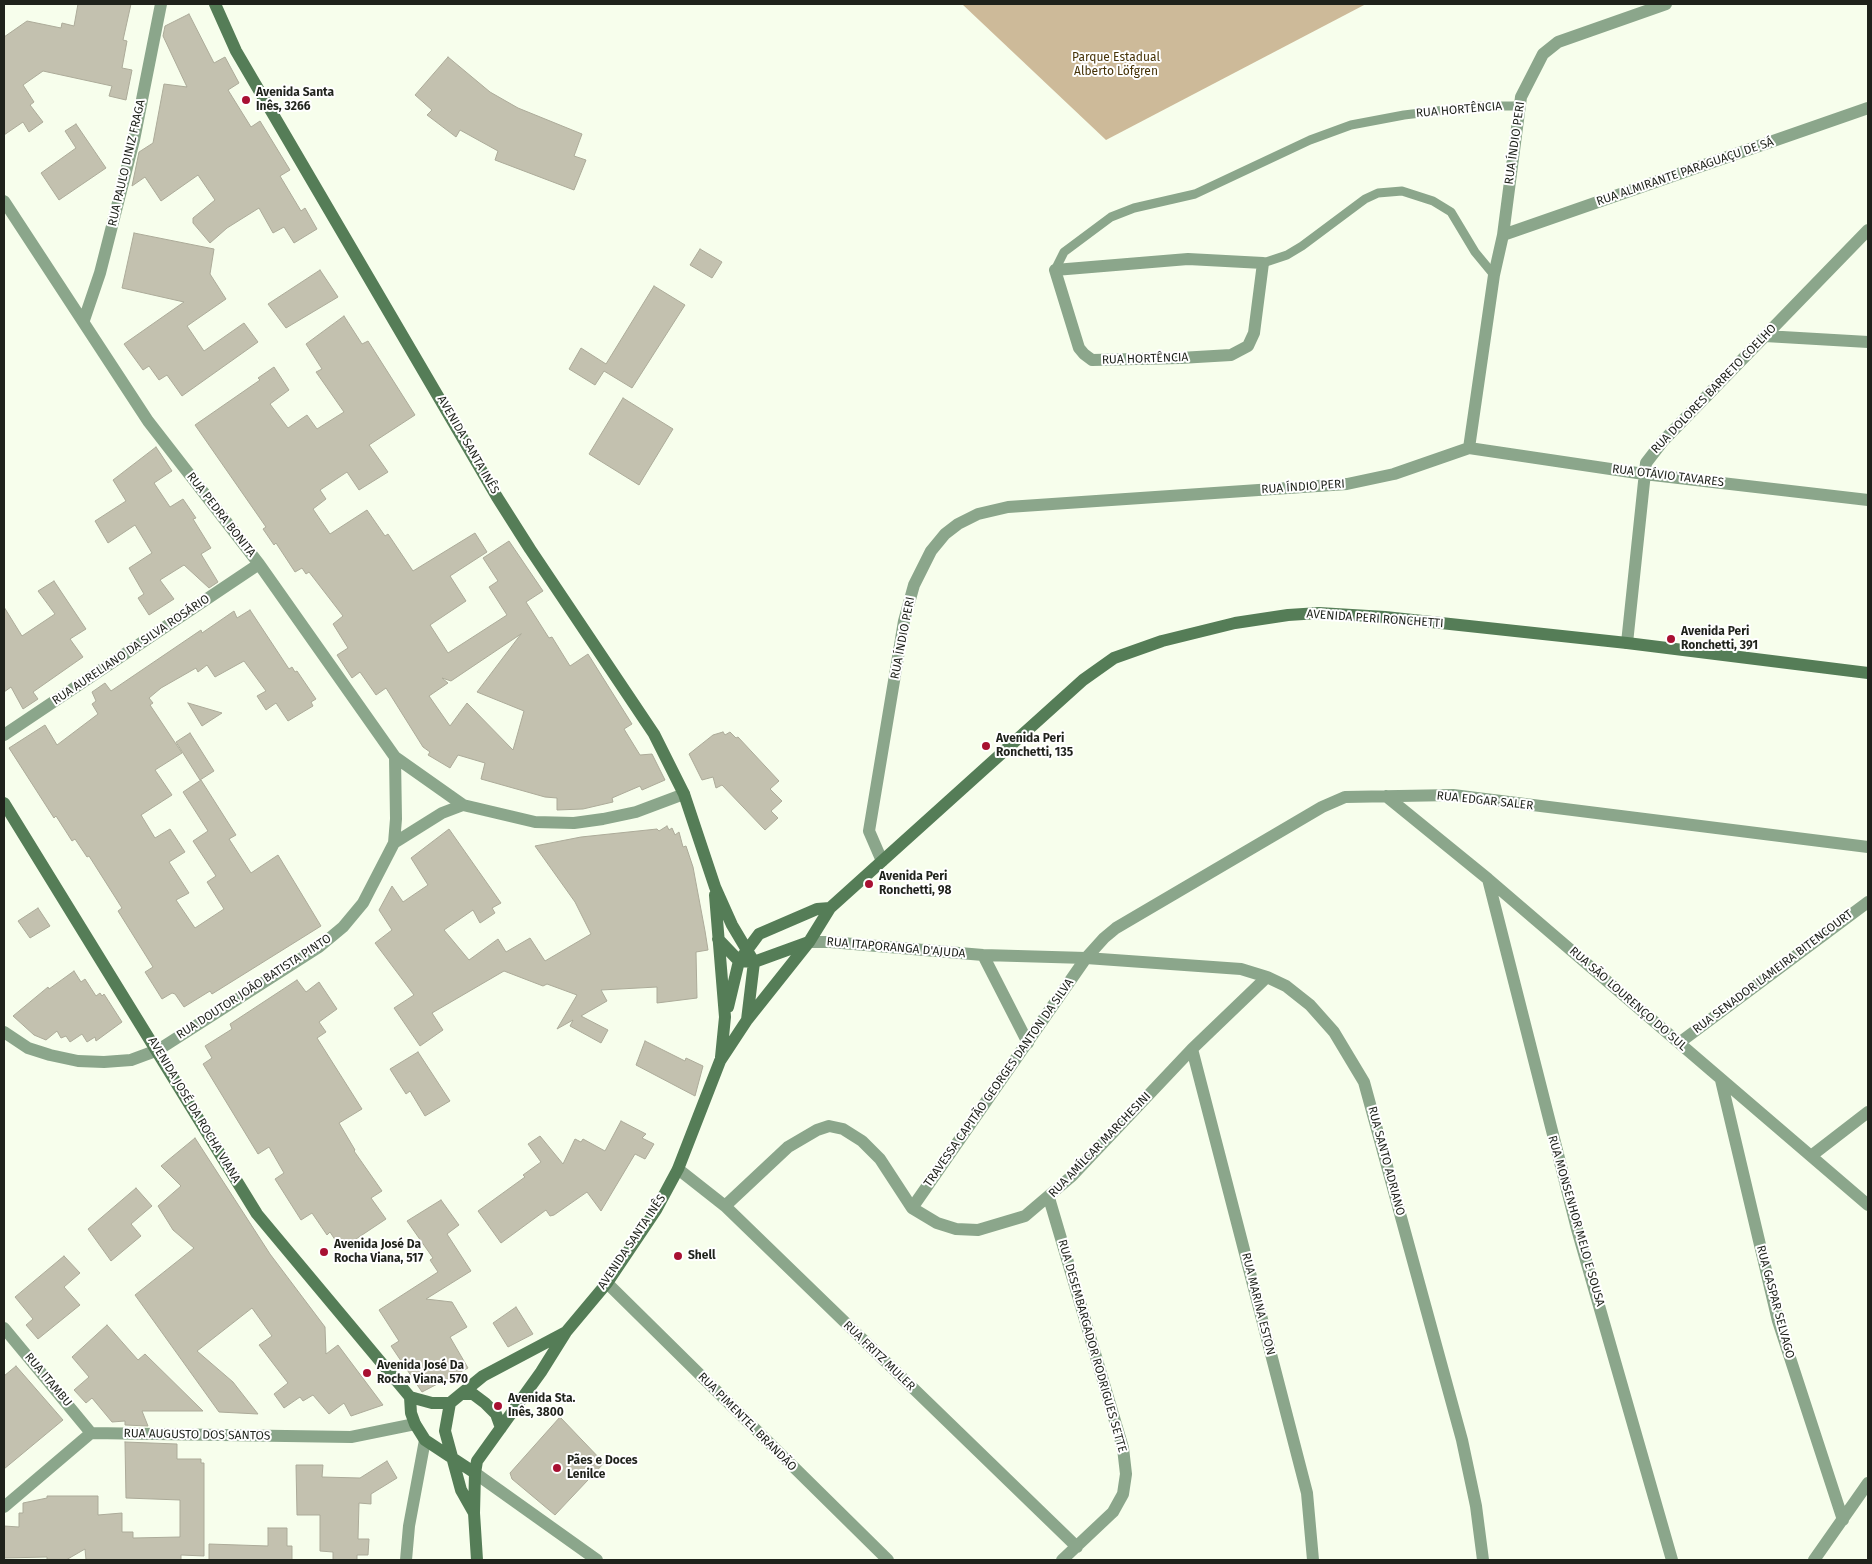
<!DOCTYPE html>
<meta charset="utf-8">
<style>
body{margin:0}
#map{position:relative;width:1872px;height:1564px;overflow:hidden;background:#f7feec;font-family:"Fira Sans",sans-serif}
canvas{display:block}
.frame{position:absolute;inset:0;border:5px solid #1f221b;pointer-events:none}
</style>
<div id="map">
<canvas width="1872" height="1564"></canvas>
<div class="frame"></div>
</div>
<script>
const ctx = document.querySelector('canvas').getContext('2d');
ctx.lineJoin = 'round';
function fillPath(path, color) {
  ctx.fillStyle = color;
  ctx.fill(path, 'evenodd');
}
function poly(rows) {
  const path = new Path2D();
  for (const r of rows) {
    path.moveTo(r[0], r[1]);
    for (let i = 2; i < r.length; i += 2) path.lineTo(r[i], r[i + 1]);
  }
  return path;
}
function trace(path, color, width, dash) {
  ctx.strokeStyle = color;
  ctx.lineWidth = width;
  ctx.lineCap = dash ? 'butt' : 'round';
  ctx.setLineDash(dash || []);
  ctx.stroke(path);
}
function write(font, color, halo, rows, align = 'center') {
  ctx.font = font + ' "Fira Sans",sans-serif';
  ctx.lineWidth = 4;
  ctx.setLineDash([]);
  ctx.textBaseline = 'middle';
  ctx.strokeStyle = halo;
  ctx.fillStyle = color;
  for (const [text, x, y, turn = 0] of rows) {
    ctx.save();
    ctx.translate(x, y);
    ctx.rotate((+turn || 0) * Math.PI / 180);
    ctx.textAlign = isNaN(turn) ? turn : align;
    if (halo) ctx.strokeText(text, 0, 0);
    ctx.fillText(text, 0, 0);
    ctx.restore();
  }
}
fillPath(poly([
 [962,4,1366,4,1106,140]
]), '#cdba99');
const building = poly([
 [78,4,131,4,123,40,127,41,122,68,132,70,126,100,109,96,112,86,43,71,23,85,34,102,30,105,43,122,29,132,23,122,4,135,4,37,27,21,61,28,62,23,74,26,78,4],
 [189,14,214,63,225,57,239,83,228,90,251,127,260,121,290,170,280,176,301,211,305,208,317,229,294,243,284,227,273,233,259,208,227,228,210,243,193,223,193,218,215,200,198,175,161,201,145,177,132,186,139,152,153,143,164,84,187,87,163,36,165,26,189,14],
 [448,57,490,92,518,108,582,134,574,156,586,160,574,190,495,160,498,151,460,130,456,137,427,115,432,110,415,95,448,57],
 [76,124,106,168,59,200,41,173,76,148,65,131,76,124],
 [134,233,214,249,210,274,226,299,187,326,204,351,244,323,258,342,182,396,167,375,159,380,149,366,143,370,124,344,184,302,122,288,134,233],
 [700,249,722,262,712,278,690,265,700,249],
 [320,270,338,297,286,328,268,304,320,270],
 [654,286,685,305,632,388,604,371,595,385,569,369,581,348,606,364,654,286],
 [344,316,362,344,368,341,415,415,369,445,388,472,359,490,347,472,320,490,326,499,313,509,330,534,367,510,385,536,388,534,413,571,475,533,487,552,450,576,466,601,430,625,448,653,507,615,489,587,498,581,483,558,509,541,543,591,526,602,549,638,552,637,570,666,588,654,632,724,624,729,640,755,652,754,665,780,642,790,640,786,612,798,613,802,583,809,557,810,557,798,545,797,481,779,485,763,458,755,450,768,428,755,430,752,423,747,386,688,376,695,360,672,352,678,337,655,348,648,333,624,343,616,309,572,306,574,302,568,295,572,276,543,274,545,263,529,266,527,195,425,260,380,258,378,274,367,289,390,270,404,288,428,307,415,317,429,344,412,316,372,322,369,306,344,344,316],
 [521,634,477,692,524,711,513,750,467,703,450,726,429,696,448,683,442,678,451,681,521,634],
 [623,398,673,429,639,485,589,454,623,398],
 [156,447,172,471,154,483,170,507,183,499,196,518,193,519,211,548,201,554,218,582,209,588,184,565,160,580,174,599,149,615,138,598,144,594,129,568,152,553,135,525,108,543,95,521,126,501,113,480,156,447],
 [54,581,86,629,70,639,83,657,33,692,38,699,23,709,11,687,4,692,4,607,22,636,55,614,38,591,54,581],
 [250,610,289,669,292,667,295,672,297,671,316,699,311,702,313,706,288,721,276,703,266,710,257,696,266,691,244,661,215,677,207,665,198,672,196,668,161,688,149,698,153,703,150,705,182,753,155,770,172,795,141,815,155,838,170,829,185,852,169,862,189,893,176,900,195,928,224,909,207,882,216,876,193,841,208,831,183,792,201,780,236,835,229,839,251,873,278,855,321,926,212,994,210,991,184,1007,175,994,172,993,162,999,145,972,153,967,118,911,122,908,89,856,87,857,75,839,72,841,56,816,54,818,9,748,45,725,57,745,98,714,92,704,96,701,92,692,105,683,111,691,201,630,202,633,234,611,237,618,250,610],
 [188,703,222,713,202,726,188,703],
 [723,732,725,735,730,732,736,738,738,737,779,781,770,789,782,801,771,811,778,818,765,830,722,785,716,788,713,777,702,780,689,754,713,735,723,732],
 [190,733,214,771,200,780,176,742,190,733],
 [667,826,669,830,672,828,675,835,679,832,683,847,686,846,693,867,705,931,708,950,696,952,697,998,657,1003,657,987,601,990,607,1001,581,1016,608,1030,601,1043,570,1026,573,1020,557,1029,577,995,547,984,543,986,504,971,432,1013,443,1030,420,1046,394,1008,414,995,375,943,392,930,379,910,392,886,403,902,428,885,411,858,449,829,501,903,492,908,495,913,480,923,473,910,444,930,469,960,498,939,506,952,530,938,545,961,591,934,575,902,535,846,581,837,657,829,659,831,667,826],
 [38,908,50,926,30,938,18,921,38,908],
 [74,971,81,982,85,979,96,996,100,993,102,996,104,994,122,1022,96,1041,95,1037,87,1042,82,1034,70,1042,66,1036,61,1038,57,1031,46,1040,34,1035,13,1016,48,987,49,989,74,971],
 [297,980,306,992,319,982,337,1009,319,1022,326,1032,317,1038,362,1109,339,1123,355,1150,354,1151,382,1191,371,1198,386,1219,341,1249,330,1232,327,1235,312,1213,301,1220,275,1179,284,1173,269,1147,258,1154,203,1064,212,1058,205,1046,232,1029,230,1024,297,980],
 [645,1041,685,1061,686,1058,703,1066,695,1096,636,1065,645,1041],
 [418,1052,450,1101,425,1116,410,1091,406,1094,390,1069,418,1052],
 [621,1121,646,1134,642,1138,654,1144,645,1159,635,1154,601,1211,587,1192,554,1215,550,1216,546,1210,501,1243,478,1211,525,1177,523,1175,541,1162,528,1144,540,1136,563,1164,575,1139,581,1142,583,1139,605,1151,621,1121],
 [195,1138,270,1254,325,1327,326,1354,338,1345,383,1405,351,1416,344,1403,329,1414,313,1395,303,1401,300,1397,284,1408,274,1394,288,1383,259,1345,272,1336,252,1308,197,1351,233,1382,258,1414,219,1412,135,1295,194,1248,173,1230,158,1206,181,1186,161,1166,195,1138],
 [136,1188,152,1206,131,1224,141,1236,111,1261,88,1229,136,1188],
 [441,1200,459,1225,447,1234,471,1271,426,1299,452,1302,467,1327,450,1337,468,1368,422,1392,391,1346,399,1341,379,1310,438,1272,430,1260,433,1258,407,1221,441,1200],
 [64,1256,80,1273,64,1287,80,1305,38,1339,26,1325,33,1319,15,1297,64,1256],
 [516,1307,533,1334,508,1347,493,1323,516,1307],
 [107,1325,138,1360,145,1354,203,1411,142,1411,148,1426,125,1425,125,1421,112,1422,92,1398,86,1403,74,1390,89,1377,72,1357,107,1325],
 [16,1366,63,1420,4,1469,4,1376,16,1366],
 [560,1417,604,1463,555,1515,512,1479,510,1473,560,1417],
 [125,1442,177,1444,177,1459,201,1459,201,1463,204,1463,204,1556,181,1555,181,1560,86,1560,85,1549,66,1560,47,1560,47,1557,4,1558,4,1526,19,1527,19,1513,23,1513,23,1503,47,1498,47,1496,98,1496,98,1515,122,1513,122,1532,133,1532,133,1538,180,1537,180,1500,126,1498,125,1442],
 [387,1461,397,1478,371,1494,371,1504,359,1503,358,1539,369,1539,368,1555,357,1555,357,1560,333,1560,333,1552,320,1551,320,1515,297,1515,296,1465,323,1465,322,1477,360,1478,387,1461],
 [268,1528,287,1528,287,1546,292,1546,292,1560,209,1560,209,1544,268,1546,268,1528]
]);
fillPath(building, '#c3c1af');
trace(building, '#acab99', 1);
trace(poly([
 [1263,263,1287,255,1302,246,1365,199,1378,193,1402,191,1433,201,1451,212,1475,252,1494,275],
 [1055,270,1064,252,1111,217,1134,208,1195,194,1310,140,1351,125,1404,115,1478,106,1519,106]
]), '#8ba68b', 9);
trace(poly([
 [4,201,148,421,259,564,395,757,463,805,535,822,574,823,603,819,636,812,684,794],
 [1503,235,1868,108],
 [1188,259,1263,263,1254,333,1248,346,1231,355,1180,358,1092,360,1084,354,1079,348,1055,270,1188,259],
 [84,320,100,273,134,140,161,4],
 [1765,336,1868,342],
 [1469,448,1644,474,1868,500],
 [1627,643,1646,463,1663,441,1868,230],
 [4,735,259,564],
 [1386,796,1488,879,1868,1205],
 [394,843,442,813,463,805],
 [882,861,869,831,904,621,914,585,931,551,945,534,958,524,978,514,1008,507,1347,484,1394,474,1469,448,1494,275,1503,235,1521,97,1543,54,1558,42,1666,4],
 [1488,879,1577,1229,1672,1560],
 [809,942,830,942,983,955,1086,958,1241,969,1267,977,1286,986,1310,1005,1334,1032,1364,1082,1462,1440,1476,1506,1483,1560],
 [983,955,1028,1043],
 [4,1032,28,1048,50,1055,78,1061,104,1062,131,1060,158,1050,319,947,343,927,363,903,394,843,396,819,395,757],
 [1679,1043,1868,902],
 [1192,1049,1307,1493,1313,1560],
 [1721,1080,1778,1321,1843,1520],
 [1811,1156,1868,1112],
 [678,1169,725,1206,1077,1547],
 [1049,1198,1123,1448,1126,1474,1123,1494,1113,1512,1062,1560],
 [725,1206,788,1147,817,1130,829,1126,843,1129,862,1141,880,1159,912,1208,937,1223,956,1229,978,1230,1025,1216,1072,1176,1192,1049,1267,977],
 [912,1208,1086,958,1104,938,1116,928,1322,807,1345,797,1453,795,1868,847],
 [607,1283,888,1560],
 [4,1328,91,1433],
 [475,1473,597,1560],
 [4,1507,91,1433,351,1437,415,1424],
 [406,1560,409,1526,425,1440],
 [1814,1560,1868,1483]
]), '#8ba68b', 12);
trace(poly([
 [215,4,236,51,497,497,530,549,654,734,684,794,715,887,732,925,754,962,747,1020,720,1061,678,1169,656,1210,607,1283,566,1332,541,1372,477,1461,475,1473,474,1513,477,1560],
 [4,803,257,1214,410,1397],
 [715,895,725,1017,721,1057],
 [718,939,739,961,754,962,809,942],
 [728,1007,739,961,759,934,817,909,830,908],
 [747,1020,809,942,830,908,1083,680,1114,658,1162,641,1235,623,1288,615,1319,613,1385,617,1627,643,1868,673],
 [462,1394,473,1394,485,1403,496,1414,501,1428],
 [410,1397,411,1413,415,1424,425,1440,475,1473],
 [410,1397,432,1403,450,1403],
 [474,1513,461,1490,445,1431,450,1403,483,1376,566,1332]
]), '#557d57', 12);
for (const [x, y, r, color] of [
 [246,100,5,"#a81032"],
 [1671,639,5,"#a81032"],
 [986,746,5,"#a81032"],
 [869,884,5,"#a81032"],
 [324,1252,5,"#a81032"],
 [678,1256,5,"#a81032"],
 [367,1373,5,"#a81032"],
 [498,1406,5,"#a81032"],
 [557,1468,5,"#a81032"]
]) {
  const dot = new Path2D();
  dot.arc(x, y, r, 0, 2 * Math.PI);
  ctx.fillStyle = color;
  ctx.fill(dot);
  trace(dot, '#fff', 2);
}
write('12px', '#463206', '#fff', [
 ["Parque Estadual",1116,58],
 ["Alberto Löfgren",1116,72]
]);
write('bold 12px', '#1f221b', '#fff', [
 ["Avenida Santa",256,93],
 ["Inês, 3266",256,107],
 ["Avenida Peri",1681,632],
 ["Ronchetti, 391",1681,646],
 ["Avenida Peri",996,739],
 ["Ronchetti, 135",996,753],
 ["Avenida Peri",879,877],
 ["Ronchetti, 98",879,891],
 ["Avenida José Da",334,1245],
 ["Rocha Viana, 517",334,1259],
 ["Shell",688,1256],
 ["Avenida José Da",377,1366],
 ["Rocha Viana, 570",377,1380],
 ["Avenida Sta.",508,1399],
 ["Inês, 3800",508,1413],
 ["Pães e Doces",567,1461],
 ["Lenilce",567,1475]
], 'left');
write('12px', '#1f221b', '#fff', [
 ["RUA HORTÊNCIA",1459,110,-5],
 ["RUA ÍNDIO PERI",1515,143,-82],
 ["RUA PAULO DINIZ FRAGA",127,163,-77],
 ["RUA ALMIRANTE PARAGUAÇU DE SÁ",1685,172,-19],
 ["RUA HORTÊNCIA",1145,359,-2],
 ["RUA DOLORES BARRETO COELHO",1714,389,-46],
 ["AVENIDA SANTA INÊS",468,445,60],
 ["RUA OTÁVIO TAVARES",1668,476,7],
 ["RUA ÍNDIO PERI",1303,487,-4],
 ["RUA PEDRA BONITA",221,515,52],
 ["AVENIDA PERI RONCHETTI",1375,619,4],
 ["RUA ÍNDIO PERI",903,638,-79],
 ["RUA AURELIANO DA SILVA ROSÁRIO",131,650,-34],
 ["RUA EDGAR SALER",1485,801,6],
 ["RUA ITAPORANGA D'AJUDA",896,948,5],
 ["RUA SENADOR LAMEIRA BITENCOURT",1773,972,-37],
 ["RUA DOUTOR JOÃO BATISTA PINTO",254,987,-33],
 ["RUA SÃO LOURENÇO DO SUL",1628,999,41],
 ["TRAVESSA CAPITÃO GEORGES DANTON DA SILVA",999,1083,-55],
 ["AVENIDA JOSÉ DA ROCHA VIANA",194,1110,59],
 ["RUA AMÍLCAR MARCHESINI",1100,1145,-46],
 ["RUA SANTO ADRIANO",1386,1161,75],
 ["RUA MONSENHOR MELO E SOUSA",1576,1221,74],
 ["AVENIDA SANTA INÊS",632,1242,-56],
 ["RUA GASPAR SELVAGO",1775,1302,75],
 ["RUA MARINA ESTON",1258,1304,76],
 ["RUA DESEMBARGADOR RODRIGUES SETTE",1092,1346,74],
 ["RUA FRITZ MULER",879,1356,44],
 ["RUA ITAMBU",48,1380,50],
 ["RUA PIMENTEL BRANDÃO",747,1422,45],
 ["RUA AUGUSTO DOS SANTOS",197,1435,1]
]);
</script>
